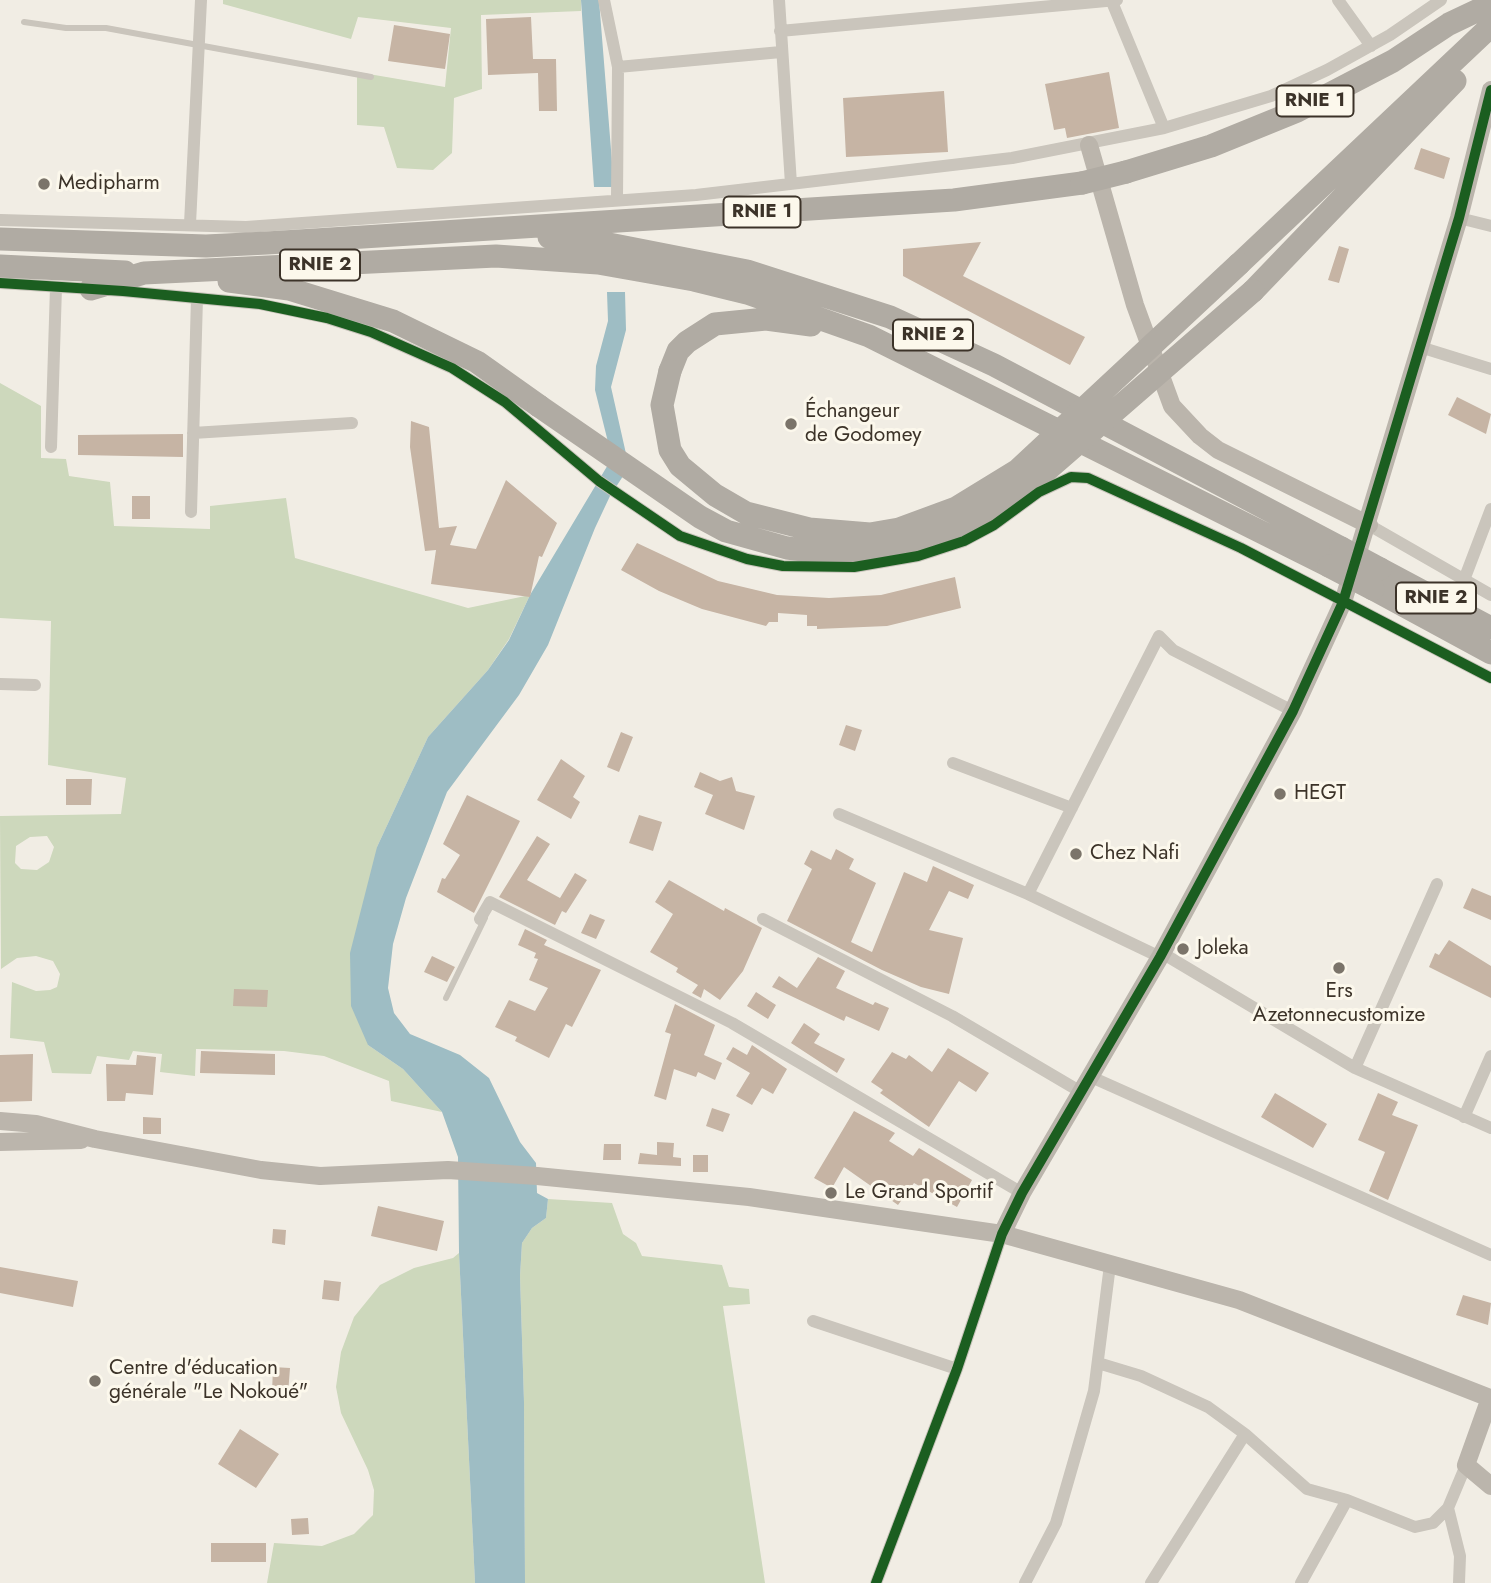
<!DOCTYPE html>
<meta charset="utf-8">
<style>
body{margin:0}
canvas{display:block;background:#f1ede4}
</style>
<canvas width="1491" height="1583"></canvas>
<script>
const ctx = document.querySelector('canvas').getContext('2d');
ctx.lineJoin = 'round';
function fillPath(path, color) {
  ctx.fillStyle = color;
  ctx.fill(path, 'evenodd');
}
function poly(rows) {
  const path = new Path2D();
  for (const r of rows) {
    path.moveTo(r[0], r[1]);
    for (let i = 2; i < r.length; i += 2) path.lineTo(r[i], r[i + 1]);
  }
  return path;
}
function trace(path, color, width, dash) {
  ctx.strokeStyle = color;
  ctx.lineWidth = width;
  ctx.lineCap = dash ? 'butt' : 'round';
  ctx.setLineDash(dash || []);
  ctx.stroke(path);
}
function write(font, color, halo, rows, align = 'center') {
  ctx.font = font + ' Jost,sans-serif';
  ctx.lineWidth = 6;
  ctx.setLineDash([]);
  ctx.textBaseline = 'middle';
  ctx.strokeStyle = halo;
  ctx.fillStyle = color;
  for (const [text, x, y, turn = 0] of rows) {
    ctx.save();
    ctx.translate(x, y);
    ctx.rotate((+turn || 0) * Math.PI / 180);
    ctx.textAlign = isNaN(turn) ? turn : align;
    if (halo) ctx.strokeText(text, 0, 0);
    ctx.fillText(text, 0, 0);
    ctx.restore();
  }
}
fillPath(poly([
 [223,0,581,0,581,11,481,15,482,89,454,98,452,153,433,170,397,168,384,127,357,125,357,72,445,87,451,28,358,17,351,39,223,4],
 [0,383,41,406,41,458,66,459,69,476,110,482,114,526,210,529,210,506,286,498,295,558,468,608,530,595,509,639,488,670,428,737,377,847,368,1045,403,1069,442,1112,391,1101,389,1081,324,1056,284,1051,196,1049,195,1076,160,1072,162,1054,133,1051,129,1060,97,1056,91,1074,52,1073,44,1042,10,1038,12,982,36,991,50,990,57,987,60,974,53,961,36,956,17,958,1,969,0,816,121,814,126,778,48,765,51,621,0,618],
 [47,836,54,847,49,862,37,870,21,869,15,863,16,846,30,837],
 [548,1199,612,1203,623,1234,636,1243,642,1256,722,1265,729,1287,749,1289,750,1304,723,1306,765,1583,525,1583,524,1402,520,1276,522,1243,532,1228,546,1218],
 [459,1253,475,1583,267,1583,274,1543,322,1546,354,1534,373,1515,374,1490,368,1470,341,1413,336,1387,341,1352,354,1317,380,1285,414,1268,453,1258]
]), '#cdd8bc');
fillPath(poly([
 [581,0,599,0,614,187,594,187],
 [607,292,625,292,626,330,611,387,629,467,610,496,595,528,548,645,519,695,447,792,406,898,393,944,388,988,394,1013,410,1034,460,1055,489,1078,520,1142,536,1163,537,1193,548,1199,546,1218,532,1228,522,1243,520,1276,524,1402,525,1583,475,1583,459,1253,458,1157,442,1112,403,1069,368,1045,351,1006,350,953,377,847,428,737,488,670,509,640,530,595,612,458,595,390,596,366,608,321]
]), '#9ebdc4');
fillPath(poly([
 [531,17,533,59,556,59,557,111,539,111,538,73,488,75,486,19],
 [394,25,450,34,445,69,388,61],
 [1109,72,1119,128,1067,138,1065,128,1054,130,1045,84],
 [944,91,948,152,846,157,843,98],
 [1421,148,1450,158,1444,179,1414,169],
 [981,242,963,276,1085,337,1070,365,903,276,903,249],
 [1339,246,1349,249,1339,283,1328,280],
 [1457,397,1491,414,1486,434,1448,415],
 [411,421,429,427,439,528,457,526,450,545,476,549,506,480,557,523,542,557,539,556,530,597,431,584,436,550,425,551,410,447],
 [183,434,183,457,78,455,78,435],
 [132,496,150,496,150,519,132,519],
 [637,543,718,581,777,595,829,598,881,595,955,577,961,608,887,626,817,629,817,626,807,626,807,615,778,613,778,622,769,622,766,626,702,609,659,591,621,570],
 [846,725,862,730,855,751,839,745],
 [621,732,633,737,619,772,607,767],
 [561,759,585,776,573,797,580,802,571,819,537,800],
 [700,772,720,781,732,777,736,791,755,796,744,830,705,814,713,795,694,787],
 [66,779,92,779,91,805,66,805],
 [467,795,520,821,474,913,437,892,442,878,445,879,460,855,443,844],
 [639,815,662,822,653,851,629,843],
 [537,836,550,844,527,880,560,898,575,873,587,880,566,913,562,911,555,925,499,897],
 [836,849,854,859,849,869,876,883,851,942,872,952,904,872,927,882,933,866,974,885,968,899,949,891,929,930,963,938,949,994,921,987,882,970,787,921,812,869,804,864,811,850,831,860],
 [669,880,724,911,725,908,762,928,743,971,720,1000,704,989,701,998,692,993,698,985,676,972,678,968,650,952,673,914,655,902],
 [1472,888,1491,896,1491,920,1463,908],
 [590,914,605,920,596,939,581,933],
 [525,929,547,940,544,945,601,970,572,1027,566,1024,549,1058,515,1041,517,1037,495,1027,509,1000,535,1011,548,988,529,980,538,959,534,958,536,953,518,945],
 [1449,940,1491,966,1491,998,1429,967,1435,953,1439,955],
 [432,956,455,967,447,982,424,972],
 [818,957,845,971,836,988,873,1005,875,1002,889,1008,879,1031,846,1016,844,1021,772,987,779,976,797,988],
 [234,989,268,990,267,1007,233,1006],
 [756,992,776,1005,768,1019,747,1006],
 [675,1004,715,1025,704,1055,722,1063,715,1080,698,1072,696,1077,674,1069,666,1100,654,1096,671,1034,665,1032],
 [804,1023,820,1034,814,1043,845,1059,837,1073,791,1043],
 [752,1045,787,1069,773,1094,762,1088,752,1105,736,1096,750,1073,726,1059,733,1047,747,1055],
 [948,1048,989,1073,976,1092,959,1081,929,1127,880,1093,883,1090,871,1082,892,1052,906,1059,909,1055,932,1072],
 [201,1051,275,1054,275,1075,200,1073],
 [33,1054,32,1101,0,1102,0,1055],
 [137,1055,156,1057,153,1095,126,1093,125,1101,107,1101,106,1064,136,1065],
 [1275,1093,1327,1124,1313,1148,1261,1117],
 [1378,1093,1398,1102,1392,1115,1418,1125,1388,1200,1369,1191,1385,1152,1358,1140],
 [712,1108,730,1114,723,1132,706,1126],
 [854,1111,895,1133,889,1141,913,1156,919,1148,972,1180,957,1207,914,1183,898,1205,844,1167,832,1188,814,1178],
 [143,1117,161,1118,161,1134,143,1134],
 [657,1142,674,1143,673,1157,681,1158,681,1166,638,1164,640,1153,657,1155],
 [604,1144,621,1144,621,1160,603,1160],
 [693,1155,708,1155,708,1172,693,1172],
 [378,1206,444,1221,437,1251,371,1236],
 [273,1229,286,1230,285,1245,272,1243],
 [0,1267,78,1281,73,1307,0,1293],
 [324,1280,341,1282,339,1301,322,1299],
 [1463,1295,1491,1303,1488,1325,1456,1315],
 [273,1367,290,1368,288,1394,272,1393],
 [240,1429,279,1454,256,1488,218,1464],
 [308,1518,309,1534,292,1535,291,1519],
 [211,1543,266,1543,266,1562,211,1562]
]), '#c6b4a4');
trace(poly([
 [24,22,66,28,106,28,371,77],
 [446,998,485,918]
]), '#cac5bc', 6);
trace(poly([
 [604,0,618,67,617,199],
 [779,0,791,184],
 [1338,0,1371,46],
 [1112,2,1164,128],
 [780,31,1117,0],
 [618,67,781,52],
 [1459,218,1491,226],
 [0,220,246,227,696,195,1012,158,1164,128,1271,96,1327,70,1390,35,1441,0],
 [190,224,201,0],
 [0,283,123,291,260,304,327,318,371,332,452,368,505,402,599,481,680,536,747,559,783,566,854,567,918,556,964,541,994,525,1039,492,1071,477,1088,478,1241,548,1491,678],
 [1420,347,1491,369],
 [193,433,352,423],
 [51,447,56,287],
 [191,512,197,298],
 [1369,525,1491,595],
 [1464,580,1491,509],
 [0,684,35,685],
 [953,763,1072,808],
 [839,814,1028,894,1160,957],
 [1028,894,1159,636,1173,650,1293,711],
 [480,919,490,902,732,1023,1022,1193],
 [763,919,952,1016,1081,1092],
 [1162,953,1355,1068,1491,1128],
 [1355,1068,1437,884],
 [1089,1076,1491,1255],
 [1464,1117,1491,1056],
 [813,1321,957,1369],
 [1098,1363,1141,1376,1208,1407,1245,1434,1307,1489,1347,1500,1415,1527,1433,1523,1448,1508,1466,1465],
 [1448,1508,1460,1556,1459,1583],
 [876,1583,957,1369,1002,1234],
 [1025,1583,1056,1523,1094,1391,1110,1265],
 [1151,1583,1245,1434],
 [1301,1583,1347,1500]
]), '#cac5bc', 12);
trace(poly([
 [1089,145,1135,305,1172,406,1200,436,1218,450,1369,525],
 [0,1121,36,1124,95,1139,261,1170,320,1176,448,1170,537,1176,749,1197,1002,1234,1239,1300,1490,1398,1466,1465,1491,1486],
 [0,1142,81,1140],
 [1002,1234,1022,1193,1160,957,1293,711,1343,602,1459,218,1491,90]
]), '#bbb5ac', 18);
trace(poly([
 [1126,172,1211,146,1297,111,1393,61,1449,24,1491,4],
 [549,237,604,243,747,271,890,317,994,365,1341,548],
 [0,239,206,246,267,243,954,200,1082,183],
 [1239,264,1491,26],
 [0,266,125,272],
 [229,281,289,289,393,321,477,362,539,406],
 [91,289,144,273,496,256,598,263,694,280,747,293,869,336,1329,566],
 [1253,291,1455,81],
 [670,371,678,351,687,342,715,324,766,319,811,325],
 [1380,569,1491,628],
 [1373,589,1491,653]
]), '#b0aba3', 23);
trace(poly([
 [1082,183,1126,172],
 [670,371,662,405,670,450,680,466,715,495,746,513,809,529,870,534,899,529,956,508,1018,470,1239,264],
 [539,406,700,517,726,531,787,548,820,552,890,550,954,532,1032,483,1253,291],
 [1341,548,1380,569],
 [1329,566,1373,589]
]), '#b0aba3', 23);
trace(poly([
 [0,283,123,291,260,304,327,318,371,332,452,368,505,402,599,481,680,536,747,559,783,566,854,567,918,556,964,541,994,525,1039,492,1071,477,1088,478,1241,548,1491,678],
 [876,1583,957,1369,1002,1234,1022,1193,1160,957,1293,711,1343,602,1459,218,1491,90]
]), '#1b5e20', 10);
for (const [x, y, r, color] of [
 [44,184,7,"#7b746a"],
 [791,424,7,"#7b746a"],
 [1280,794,7,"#7b746a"],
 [1076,854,7,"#7b746a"],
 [1183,949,7,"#7b746a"],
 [1339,968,7,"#7b746a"],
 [831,1193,7,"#7b746a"],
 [95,1381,7,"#7b746a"]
]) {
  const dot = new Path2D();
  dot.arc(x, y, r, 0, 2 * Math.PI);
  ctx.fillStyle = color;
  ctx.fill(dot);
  trace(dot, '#fcf8ec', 2.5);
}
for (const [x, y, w] of [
 [1315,101,77],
 [762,212,77],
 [320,265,80],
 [933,335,80],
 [1436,598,80]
]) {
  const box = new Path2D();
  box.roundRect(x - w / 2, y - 15.5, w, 31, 5);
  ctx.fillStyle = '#fcf8ec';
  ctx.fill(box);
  trace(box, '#3c3329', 2);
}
write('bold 19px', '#3c3329', null, [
 ["RNIE 1",1315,101],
 ["RNIE 1",762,212],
 ["RNIE 2",320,265],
 ["RNIE 2",933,335],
 ["RNIE 2",1436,598]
]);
write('21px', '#3c3329', '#fcf8ec', [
 ["Medipharm",58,184],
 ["Échangeur",805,412],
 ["de Godomey",805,436],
 ["HEGT",1294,794],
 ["Chez Nafi",1090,854],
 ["Joleka",1197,949],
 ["Ers",1339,992,"center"],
 ["Azetonnecustomize",1339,1016,"center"],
 ["Le Grand Sportif",845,1193],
 ["Centre d'éducation",109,1369],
 ["générale \"Le Nokoué\"",109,1393]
], 'left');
</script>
